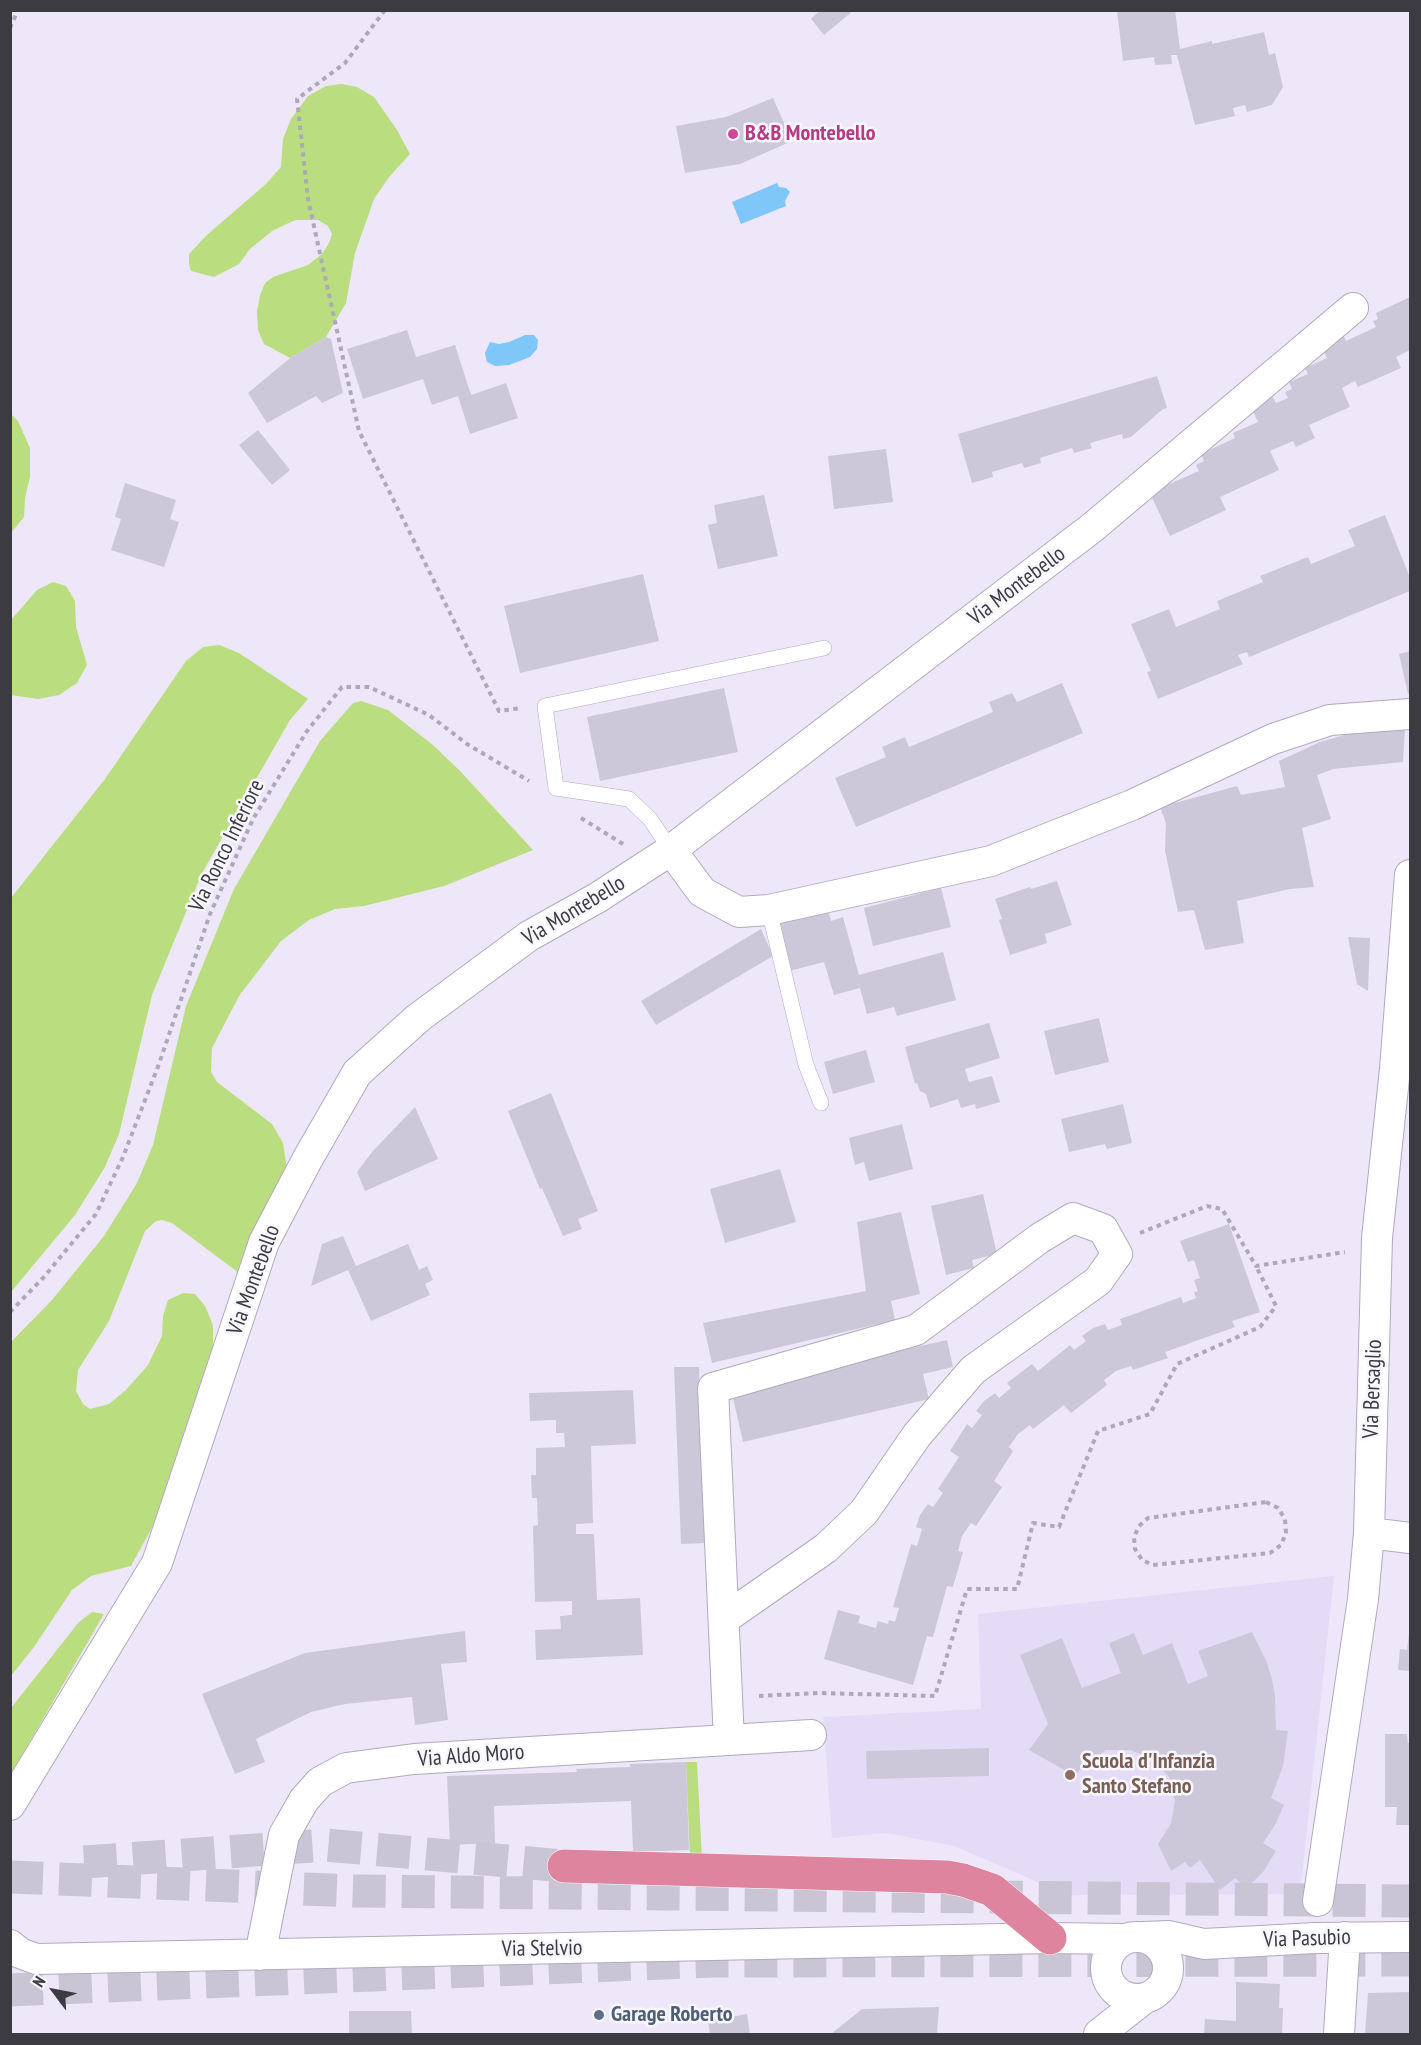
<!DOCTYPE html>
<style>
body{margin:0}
#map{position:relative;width:1421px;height:2045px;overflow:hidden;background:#ede7f9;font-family:"PT Sans Narrow",sans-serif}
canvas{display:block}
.frame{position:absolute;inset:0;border:12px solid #3d3b42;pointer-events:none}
.north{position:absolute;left:24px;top:1961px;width:60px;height:60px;-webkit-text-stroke:4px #f9f7fe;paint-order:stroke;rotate:302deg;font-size:16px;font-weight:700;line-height:24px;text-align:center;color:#3d3b42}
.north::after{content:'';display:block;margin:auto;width:21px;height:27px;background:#3d3b42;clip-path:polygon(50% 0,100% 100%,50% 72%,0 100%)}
</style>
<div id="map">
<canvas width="1421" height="2045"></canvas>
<div class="frame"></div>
<div class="north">N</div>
</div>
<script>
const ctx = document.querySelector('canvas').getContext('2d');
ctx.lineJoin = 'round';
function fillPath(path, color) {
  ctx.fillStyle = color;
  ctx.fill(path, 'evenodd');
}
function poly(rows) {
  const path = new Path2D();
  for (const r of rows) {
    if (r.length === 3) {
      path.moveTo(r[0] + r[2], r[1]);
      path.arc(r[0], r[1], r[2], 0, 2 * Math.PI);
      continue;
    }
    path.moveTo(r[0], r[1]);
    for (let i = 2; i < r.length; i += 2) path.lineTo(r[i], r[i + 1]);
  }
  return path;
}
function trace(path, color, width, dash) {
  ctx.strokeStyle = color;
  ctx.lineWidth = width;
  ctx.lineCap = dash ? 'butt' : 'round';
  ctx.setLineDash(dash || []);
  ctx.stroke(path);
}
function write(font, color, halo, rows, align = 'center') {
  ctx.font = font + ' "PT Sans Narrow",sans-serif';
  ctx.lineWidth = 5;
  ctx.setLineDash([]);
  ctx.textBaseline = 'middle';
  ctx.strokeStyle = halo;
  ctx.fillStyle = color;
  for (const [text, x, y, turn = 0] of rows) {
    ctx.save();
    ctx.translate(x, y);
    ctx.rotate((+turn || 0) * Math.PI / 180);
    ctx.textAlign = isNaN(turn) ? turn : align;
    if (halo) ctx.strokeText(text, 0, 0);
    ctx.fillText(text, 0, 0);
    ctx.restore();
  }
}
fillPath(poly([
 [1334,1576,1300,1894,1068,1895,954,1846,887,1833,832,1838,823,1717,981,1709,978,1614]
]), '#e4dcf6');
fillPath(poly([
 [342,84,357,87,374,97,397,130,410,154,389,177,374,199,355,253,346,303,326,337,290,358,264,344,258,330,257,312,260,295,265,283,273,277,308,265,322,254,329,243,332,234,328,226,318,220,295,220,272,231,250,249,239,264,214,277,191,271,189,264,189,254,208,234,266,184,281,167,283,139,291,119,308,96,326,86],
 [11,414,18,421,30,448,30,477,25,498,24,517,11,533],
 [53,582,66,586,75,601,76,627,87,665,77,683,59,695,38,699,11,695,11,620,37,590],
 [219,645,239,653,308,699,290,720,202,873,152,995,119,1134,105,1167,75,1215,11,1292,11,898,105,779,186,661,203,647],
 [361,701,388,710,433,745,460,771,533,850,444,886,364,906,335,909,309,920,281,941,239,996,212,1048,211,1072,217,1082,272,1124,283,1143,287,1169,239,1273,172,1223,162,1220,156,1221,145,1231,109,1321,78,1370,76,1391,83,1404,90,1409,109,1404,126,1390,148,1365,162,1336,163,1316,168,1300,183,1293,195,1294,205,1306,213,1325,213,1351,155,1522,131,1566,91,1576,72,1590,34,1647,11,1676,11,1342,52,1300,104,1236,137,1183,153,1145,186,1006,234,889,320,741,353,703],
 [92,1612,104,1614,11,1774,11,1708,79,1622],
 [686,1762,697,1762,702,1859,690,1859]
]), '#b9dd7f');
fillPath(poly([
 [777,183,779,187,786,188,790,192,785,201,786,206,741,224,732,202],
 [525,335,534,335,538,340,537,349,530,357,509,365,495,366,487,362,485,353,490,342,499,344,509,342]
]), '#7fc6f9');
fillPath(poly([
 [820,10,854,10,824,35,811,19],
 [1117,10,1175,10,1180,49,1212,41,1212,44,1264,32,1269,55,1275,53,1283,87,1272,105,1247,112,1245,105,1233,108,1235,116,1195,125,1177,55,1171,55,1172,64,1155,65,1154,57,1123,61],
 [773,98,792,141,740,164,685,173,676,126,726,117],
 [1410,297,1410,350,1396,357,1401,368,1358,387,1355,381,1342,388,1350,407,1309,425,1315,438,1296,447,1293,441,1270,451,1279,470,1220,497,1226,510,1170,536,1147,487,1166,478,1169,484,1199,471,1196,465,1204,461,1201,454,1235,438,1233,433,1258,422,1251,407,1273,397,1276,403,1288,398,1285,392,1292,389,1289,382,1308,374,1305,368,1327,358,1321,345,1343,335,1346,341,1376,327,1373,321,1378,319,1376,313],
 [407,330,416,357,455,345,471,395,506,383,518,418,470,434,458,396,432,405,423,379,363,399,347,349],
 [326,337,331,339,343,393,322,403,316,396,267,423,248,393,290,358],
 [1157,376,1167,408,1163,409,1131,437,1123,439,1122,434,1090,443,1092,448,1074,453,1072,448,1040,458,1041,463,1024,468,1022,463,992,472,993,477,972,483,958,434],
 [258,430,290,470,272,485,239,445],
 [886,449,893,502,834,509,828,456],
 [125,483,176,500,170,519,179,522,164,567,111,550,121,519,115,517],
 [764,495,778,556,718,569,708,525,717,523,714,505],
 [1385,515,1410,578,1410,591,1249,657,1247,652,1238,655,1243,664,1158,699,1147,672,1151,671,1131,624,1169,609,1176,627,1220,609,1217,601,1263,582,1260,576,1308,557,1311,564,1355,546,1348,530],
 [643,574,659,641,520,673,504,606],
 [1410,651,1410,693,1408,694,1399,654],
 [1062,683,1083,733,856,827,835,778,886,757,882,747,905,737,909,747,993,712,989,702,1012,693,1017,702],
 [724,688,738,752,600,781,587,717],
 [1376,726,1405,728,1403,762,1333,769,1317,775,1331,819,1302,828,1314,887,1290,889,1237,901,1244,943,1205,950,1194,910,1178,912,1165,851,1166,823,1160,807,1237,786,1241,795,1285,787,1279,761,1320,742],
 [1057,881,1072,925,1045,934,1047,943,1010,955,999,920,1002,919,995,899,1030,887,1031,889],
 [941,888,951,927,873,946,864,908],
 [827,907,831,921,843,917,859,975,943,952,956,1000,897,1016,894,1007,867,1014,860,988,834,995,824,962,789,971,775,921],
 [761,929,773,956,656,1025,641,1001],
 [1348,937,1370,938,1368,991,1357,984],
 [1099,1018,1109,1062,1055,1075,1044,1031],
 [989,1023,1000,1058,965,1069,969,1082,992,1076,1000,1102,976,1109,975,1104,961,1108,958,1099,930,1108,926,1094,920,1091,917,1083,915,1084,905,1047],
 [866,1050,875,1082,833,1094,824,1062],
 [551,1093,598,1211,578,1219,582,1229,563,1236,542,1188,540,1189,508,1111],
 [1123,1104,1132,1143,1107,1149,1105,1144,1069,1152,1061,1119],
 [415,1107,438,1159,365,1191,357,1172,372,1152],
 [902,1124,913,1169,869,1181,864,1162,855,1165,849,1138],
 [780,1169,796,1222,725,1243,710,1189],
 [983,1194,997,1254,972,1260,974,1268,946,1275,931,1206],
 [901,1212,920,1294,891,1301,895,1320,712,1363,703,1323,866,1291,857,1222],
 [1229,1224,1260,1312,1232,1321,1235,1327,1165,1352,1168,1358,1133,1370,1131,1366,1116,1371,1104,1380,1107,1385,1071,1413,1064,1405,1033,1429,1030,1425,1018,1434,1009,1447,1013,1451,1010,1456,994,1481,1002,1487,976,1526,971,1523,962,1536,958,1551,963,1552,953,1587,947,1586,933,1637,927,1636,913,1685,824,1659,838,1610,860,1616,858,1623,876,1628,878,1621,888,1624,889,1620,895,1622,899,1608,893,1607,911,1544,917,1546,922,1529,916,1527,920,1515,928,1504,933,1507,943,1493,938,1489,959,1457,950,1451,967,1424,972,1428,982,1415,976,1411,984,1401,995,1393,999,1398,1011,1388,1007,1383,1032,1364,1038,1371,1070,1345,1074,1350,1086,1341,1082,1336,1093,1328,1105,1324,1108,1330,1122,1325,1120,1319,1181,1297,1183,1303,1196,1298,1194,1292,1198,1291,1194,1280,1200,1278,1194,1260,1188,1262,1180,1241],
 [343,1236,356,1266,408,1244,419,1270,427,1266,433,1280,425,1284,430,1295,371,1321,348,1270,311,1286,322,1244],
 [947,1340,953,1367,923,1374,929,1399,743,1442,731,1389],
 [674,1367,699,1367,706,1543,681,1544],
 [633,1390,636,1444,591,1446,593,1523,576,1524,576,1534,594,1534,597,1600,640,1598,643,1655,536,1660,535,1630,561,1629,560,1616,572,1615,572,1601,535,1602,533,1526,538,1525,537,1498,532,1498,531,1475,536,1475,536,1448,565,1447,564,1433,556,1433,556,1420,530,1421,529,1393],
 [465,1631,467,1662,441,1664,448,1720,415,1725,412,1697,345,1704,311,1712,256,1739,265,1762,235,1774,202,1694,305,1653],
 [1252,1632,1267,1663,1272,1679,1275,1696,1276,1730,1288,1731,1283,1766,1271,1798,1284,1805,1275,1825,1263,1843,1276,1851,1263,1872,1246,1889,1235,1878,1220,1890,1200,1860,1190,1868,1185,1862,1171,1871,1158,1844,1171,1824,1175,1801,1169,1777,1153,1759,1130,1750,1106,1750,1083,1766,1075,1776,1029,1750,1048,1724,1020,1655,1062,1638,1082,1688,1121,1673,1109,1643,1134,1633,1143,1655,1172,1643,1188,1684,1208,1676,1198,1651],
 [1409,1634,1410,1634,1410,1671,1398,1670,1400,1649,1407,1650],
 [1385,1734,1407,1734,1408,1743,1410,1743,1410,1825,1396,1825,1397,1807,1385,1807],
 [989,1748,989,1776,867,1779,866,1751],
 [686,1762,689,1850,633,1852,631,1801,494,1806,495,1843,450,1845,447,1776,577,1772,576,1769,630,1767,630,1764],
 [1236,1982,1280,1984,1279,2008,1283,2008,1282,2034,1204,2034,1205,2019,1236,2021],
 [1410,1992,1410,2034,1365,2034,1368,1993],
 [939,2007,937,2034,831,2034,862,2009],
 [349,2011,411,2011,412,2034,349,2034],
 [747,2014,750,2034,710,2034,708,2021]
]), '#cdc8d9');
trace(poly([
 [84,1862,326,1845,564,1866],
 [10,1877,353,1891,1410,1901],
 [10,1990,712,1961,1410,1960]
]), '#cac5d4', 33, [33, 16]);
const lane = poly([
 [671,850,650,819,629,799,556,788,545,706,824,648],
 [769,910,806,1065,821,1103]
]);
const street = poly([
 [671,850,702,892,739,912,769,910,991,861,1132,805,1273,739,1330,720,1410,714],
 [1369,1533,1410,1538],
 [724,1619,826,1548,864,1512,917,1435,973,1370,1098,1281,1117,1254,1103,1229,1073,1218,1040,1238,916,1330,713,1388,729,1740],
 [10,1805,157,1563,264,1242,307,1160,357,1073,418,1018,529,936,597,898,671,850,1093,527,1353,308],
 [1318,1901,1363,1599,1369,1533,1377,1238,1395,1069,1410,875],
 [1137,1968,31],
 [1144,1937,1169,1936,1204,1944,1315,1938,1410,1937],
 [10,1945,20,1953,36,1959,1050,1938,1123,1939],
 [260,1955,284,1835,304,1800,320,1782,346,1768,414,1759,811,1735],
 [1099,2034,1145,1998],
 [1339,2034,1345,1937]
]);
const highway = poly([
 [564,1866,947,1877,963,1880,992,1890,1050,1938]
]);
trace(lane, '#b0aabb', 16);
trace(street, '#b0aabb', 32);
trace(highway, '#fff', 34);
trace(poly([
 [385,10,345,63,297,99,308,199,359,431,499,711,522,708],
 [10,28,18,10],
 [581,818,623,844],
 [1140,1233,1207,1206,1222,1209,1256,1266,1345,1252],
 [10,1312,43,1278,96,1214,123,1157,159,1064,210,914,253,819,307,731,342,687,369,687,429,715,467,744,529,781],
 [1266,1502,1278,1508,1285,1519,1286,1533,1281,1545,1270,1553,1153,1565,1142,1560,1135,1549,1134,1537,1139,1526,1148,1518,1266,1502],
 [759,1696,818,1693,935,1696,967,1589,1017,1589,1033,1523,1059,1527,1098,1431,1150,1414,1177,1364,1260,1327,1276,1306,1256,1266]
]), '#ada9b7', 4, [4.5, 4.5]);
trace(lane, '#fff', 15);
trace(street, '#fff', 30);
trace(highway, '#de849e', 33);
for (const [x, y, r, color] of [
 [733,134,6,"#d1479c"],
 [1070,1775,6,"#8d6e63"],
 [599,2015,6,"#5c6f8a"]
]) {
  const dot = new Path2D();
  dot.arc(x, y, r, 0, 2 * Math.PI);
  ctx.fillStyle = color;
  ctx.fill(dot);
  trace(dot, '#f9f7fe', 2);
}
write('bold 22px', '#b23c85', '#f9f7fe', [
 ["B&B Montebello",745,134]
], 'left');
write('22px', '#3d3b42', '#f9f7fe', [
 ["Via Montebello",1017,586,-37],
 ["Via Ronco Inferiore",227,846,-64],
 ["Via Montebello",574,911,-31],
 ["Via Montebello",254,1280,-70],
 ["Via Bersaglio",1373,1389,-88],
 ["Via Aldo Moro",471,1756,-4],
 ["Via Pasubio",1307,1939,-2],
 ["Via Stelvio",542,1949,-1]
]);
write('bold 22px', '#785e54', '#f9f7fe', [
 ["Scuola d'Infanzia",1082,1762],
 ["Santo Stefano",1082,1787]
], 'left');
write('bold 22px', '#4e5e75', '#f9f7fe', [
 ["Garage Roberto",611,2015]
], 'left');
</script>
